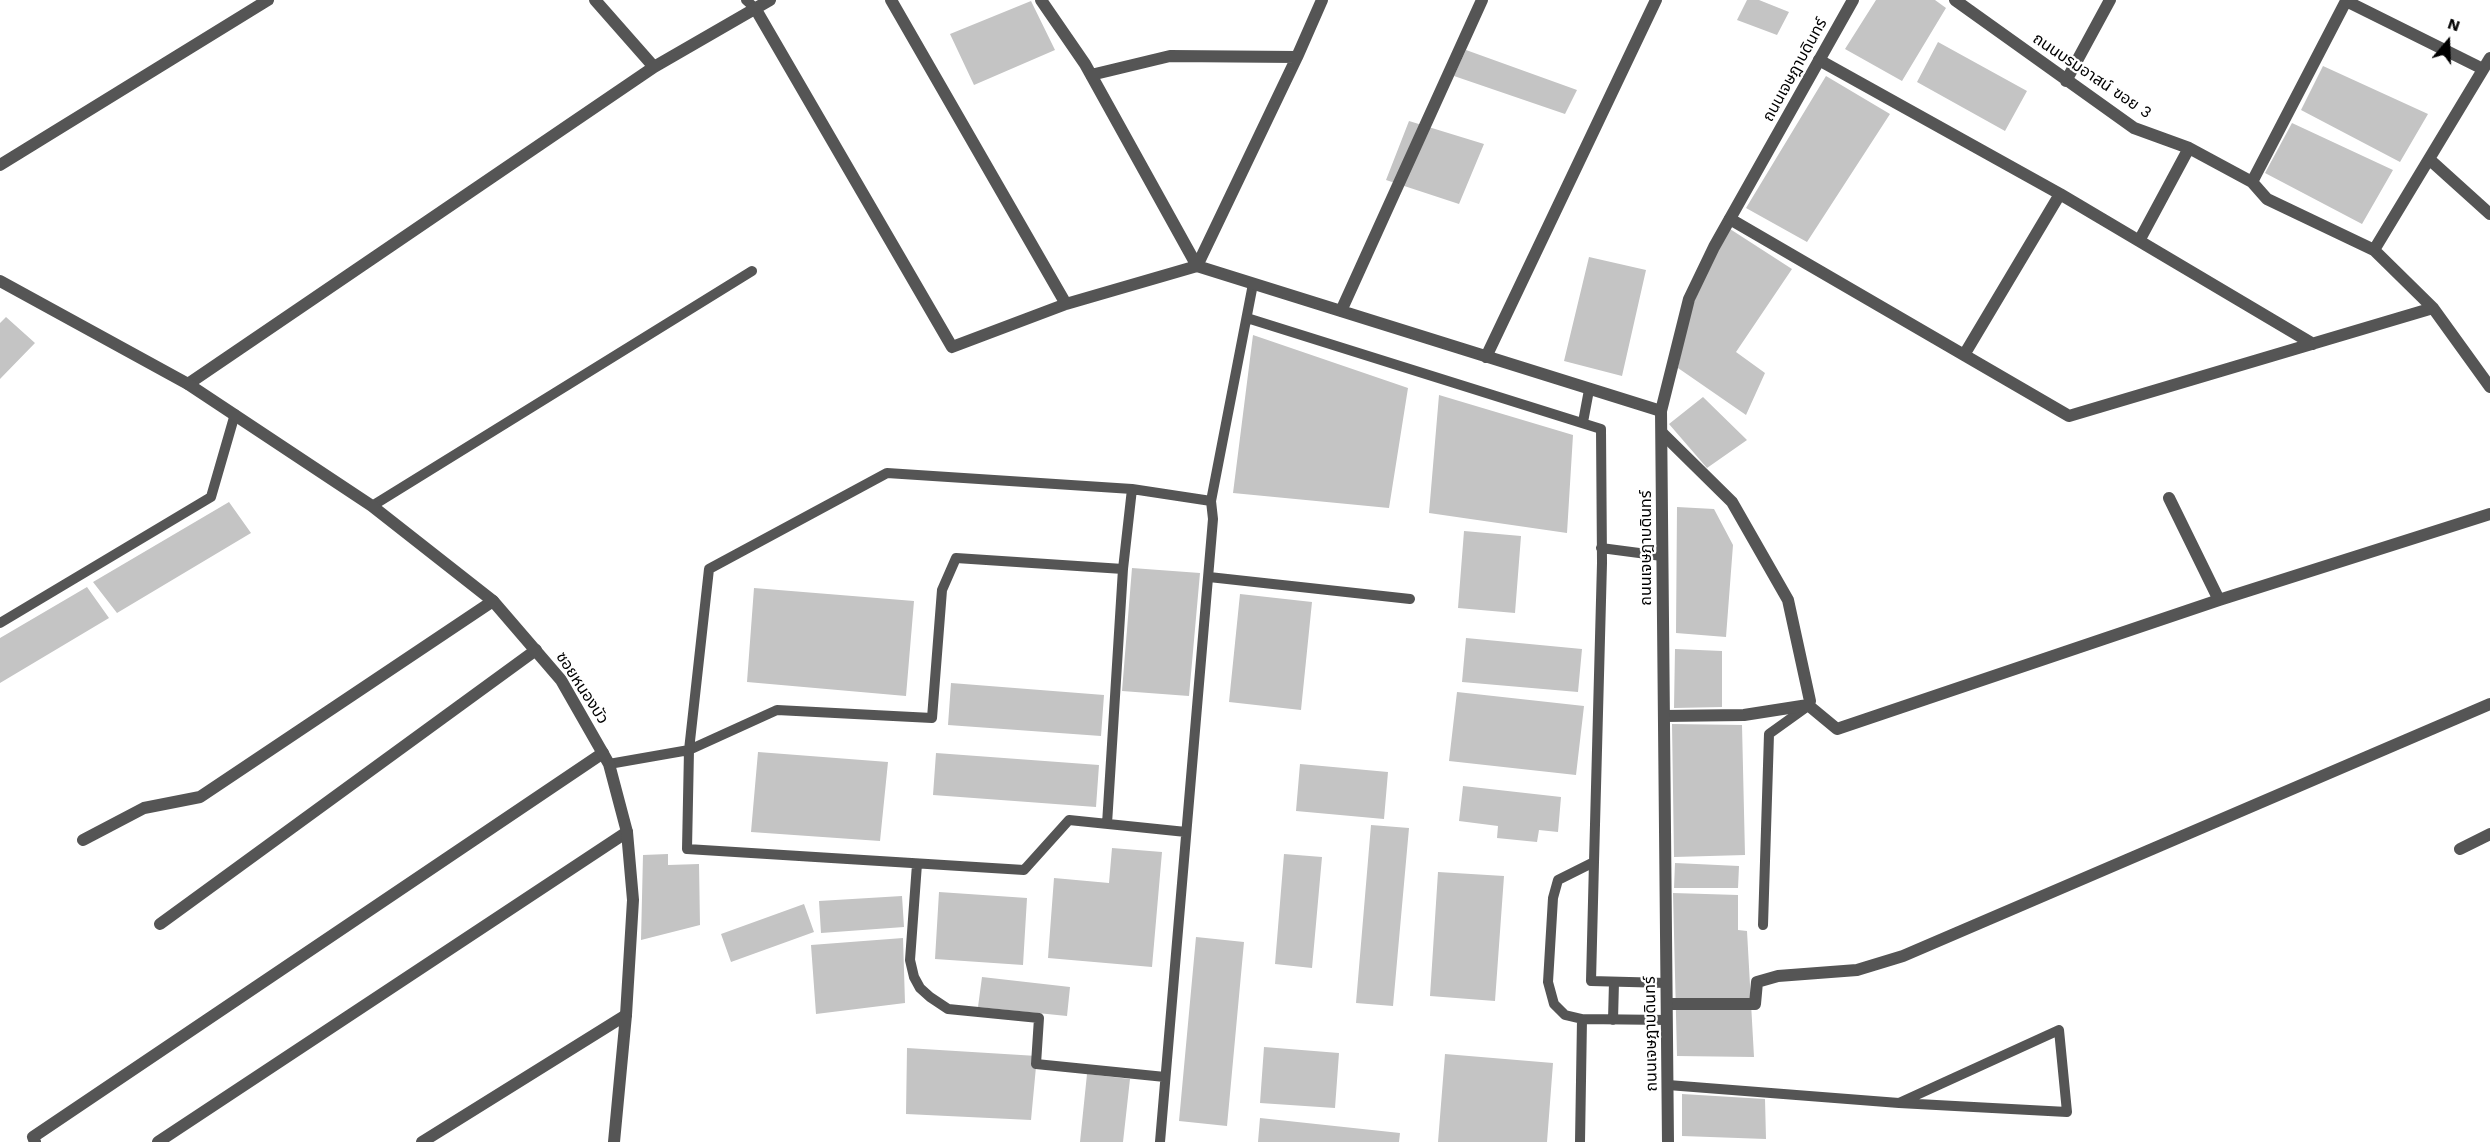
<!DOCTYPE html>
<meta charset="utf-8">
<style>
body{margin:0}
#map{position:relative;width:2490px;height:1142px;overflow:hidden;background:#fff;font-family:"Work Sans",sans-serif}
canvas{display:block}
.north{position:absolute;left:2418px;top:12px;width:60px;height:60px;-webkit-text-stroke:4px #fff;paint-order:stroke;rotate:19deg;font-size:16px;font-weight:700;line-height:24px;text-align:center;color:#000}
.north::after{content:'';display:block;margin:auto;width:21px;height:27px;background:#000;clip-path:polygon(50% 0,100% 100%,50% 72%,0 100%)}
</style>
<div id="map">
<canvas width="2490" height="1142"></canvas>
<div class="north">N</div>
</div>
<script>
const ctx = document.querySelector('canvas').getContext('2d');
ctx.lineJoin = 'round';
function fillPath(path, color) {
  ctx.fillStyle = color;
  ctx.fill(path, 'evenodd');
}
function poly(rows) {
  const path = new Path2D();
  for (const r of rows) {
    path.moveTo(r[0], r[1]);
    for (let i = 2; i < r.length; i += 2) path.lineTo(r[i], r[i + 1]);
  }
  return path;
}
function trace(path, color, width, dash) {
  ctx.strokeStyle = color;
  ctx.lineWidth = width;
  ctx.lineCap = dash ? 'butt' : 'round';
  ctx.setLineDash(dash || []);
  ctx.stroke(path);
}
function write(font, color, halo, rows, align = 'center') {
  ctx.font = font + ' "Work Sans","Noto Sans Thai",sans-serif';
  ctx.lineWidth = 4.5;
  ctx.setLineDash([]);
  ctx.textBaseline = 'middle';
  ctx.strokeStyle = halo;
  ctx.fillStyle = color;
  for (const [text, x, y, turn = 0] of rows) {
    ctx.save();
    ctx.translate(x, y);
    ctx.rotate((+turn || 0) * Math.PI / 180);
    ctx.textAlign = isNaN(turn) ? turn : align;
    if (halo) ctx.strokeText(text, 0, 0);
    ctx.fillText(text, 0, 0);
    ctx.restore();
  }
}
fillPath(poly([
 [1747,0,1759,0,1789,12,1777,35,1737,20],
 [1876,0,1935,0,1946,8,1902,81,1845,49],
 [1031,1,1055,50,974,85,950,34],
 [1938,42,2027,91,2005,131,1917,82],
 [1466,50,1577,90,1565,114,1454,76],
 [2323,66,2428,114,2400,162,2301,110],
 [1826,76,1890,114,1807,242,1746,208],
 [1409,121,1484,144,1459,204,1386,180],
 [2292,123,2393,170,2362,224,2265,173],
 [1730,229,1792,269,1736,352,1765,373,1746,415,1678,368,1688,318,1703,279],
 [1589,257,1646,270,1622,376,1564,361],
 [6,317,35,343,0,379,0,323],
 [1253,335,1408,388,1389,508,1233,493],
 [1439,395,1573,435,1567,533,1429,513],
 [1703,397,1747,440,1707,468,1669,424],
 [229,502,251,533,117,613,93,582],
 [1677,507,1714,509,1733,545,1726,637,1676,633],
 [1464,531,1521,536,1515,613,1458,608],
 [1132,568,1200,573,1189,696,1122,691],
 [87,587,109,618,0,683,0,638],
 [754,588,914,601,906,696,747,682],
 [1240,594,1312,602,1301,710,1229,702],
 [1466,638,1582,649,1578,692,1462,682],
 [1675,649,1722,651,1722,707,1674,708],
 [951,683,1104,695,1101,736,948,725],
 [1457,692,1584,706,1576,775,1449,761],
 [1672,724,1742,725,1745,855,1674,857],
 [758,752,888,762,880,841,751,832],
 [936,753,1099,765,1096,807,933,795],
 [1300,764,1388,772,1384,819,1296,811],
 [1463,786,1561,797,1558,832,1539,830,1537,842,1497,838,1498,826,1459,821],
 [1371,825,1409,828,1393,1006,1356,1003],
 [1112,848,1162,852,1152,967,1048,958,1054,878,1109,883],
 [668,854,668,865,699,864,700,925,641,940,643,855],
 [1284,854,1322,857,1312,968,1275,964],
 [1675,863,1739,866,1738,888,1674,888],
 [1438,872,1504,876,1495,1001,1430,996],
 [939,892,1027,898,1023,965,935,959],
 [1673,893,1738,895,1738,930,1747,931,1754,1057,1677,1056],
 [902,896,904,927,821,933,819,901],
 [804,904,814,932,731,962,721,934],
 [1196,937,1244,942,1227,1126,1179,1121],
 [903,938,905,1003,816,1014,811,945],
 [982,977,1070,987,1067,1016,978,1007],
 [1264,1047,1339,1053,1335,1108,1260,1103],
 [907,1048,1037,1056,1031,1120,906,1114],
 [1445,1054,1553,1063,1547,1142,1438,1142],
 [1087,1074,1130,1079,1123,1142,1080,1142],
 [1682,1094,1765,1099,1766,1139,1682,1136],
 [1260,1118,1400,1133,1399,1142,1258,1142]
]), '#c4c4c4');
trace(poly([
 [746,0,755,8],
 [1247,318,1601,429,1602,563,1594,862,1558,880,1553,898,1548,982,1554,1004,1565,1015,1582,1019,1667,1020],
 [1583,422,1589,390],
 [372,506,752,271],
 [1601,548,1662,556],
 [1209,577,1410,599],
 [0,623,211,497,235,414],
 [609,764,689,750,777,710,932,718,942,590,956,558,1123,569],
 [1107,824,1123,569,1132,489],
 [1186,832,1069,820,1024,870,687,849,689,750,709,569,887,473,1132,489,1211,501],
 [1594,862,1591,981,1667,983],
 [917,864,910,960,914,977,920,988,930,997,948,1009,1039,1018,1036,1064,1165,1077],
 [1763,925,1769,734,1808,706],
 [1613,1020,1614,982],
 [1668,1085,1899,1103,2067,1112,2059,1030,1899,1103],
 [1160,1142,1213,519,1211,501,1253,284],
 [1580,1142,1582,1019]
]), '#555', 10);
trace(poly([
 [595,0,654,67],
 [891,0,1066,304],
 [1041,0,1085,64,1197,266],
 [1955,0,2134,128,2189,148,2252,182,2267,199,2374,250,2433,308,2490,387],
 [755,8,952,347,1066,304,1197,266,1661,411],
 [1819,60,2060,194,2313,344],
 [1091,75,1170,56,1297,57],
 [2066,81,2110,0],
 [2429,159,2490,214],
 [0,165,268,0],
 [2252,182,2346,1,2483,69],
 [1730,219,2069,416,2433,308],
 [2139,241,2189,148],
 [2374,250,2490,58],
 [1197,266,1297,57,1322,0],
 [1341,311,1482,0],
 [1964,355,2060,194],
 [1486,357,1656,0],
 [188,384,654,67,770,0],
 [1662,433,1732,502,1788,600,1810,701,1808,705,1837,729,2219,600,2490,514],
 [2169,498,2219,600],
 [1664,716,1744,715,1808,705],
 [83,840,144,808,200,797,493,601],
 [2460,849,2490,834],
 [160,924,536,650],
 [1667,1004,1755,1004,1757,982,1778,976,1857,970,1903,956,2490,704],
 [35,1142,33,1137,603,753],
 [158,1142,627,832],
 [422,1142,626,1015]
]), '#555', 12);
trace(poly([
 [0,281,188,384,372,506,493,601,561,680,609,764,627,832,633,900,626,1015,614,1142],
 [1668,1142,1661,411,1689,299,1714,247,1853,0]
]), '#555', 12);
write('16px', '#000', '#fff', [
 ["ถนนเจษฎาบดินทร์",1795,70,-61],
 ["ถนนบรมอาสน์ ฃอย 3",2092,76,34],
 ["ถนนเจษฎาบดินทร์",1646,548,-90],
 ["ซอยหนองบัว",582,688,57],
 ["ถนนเจษฎาบดินทร์",1651,1034,-91]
]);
</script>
